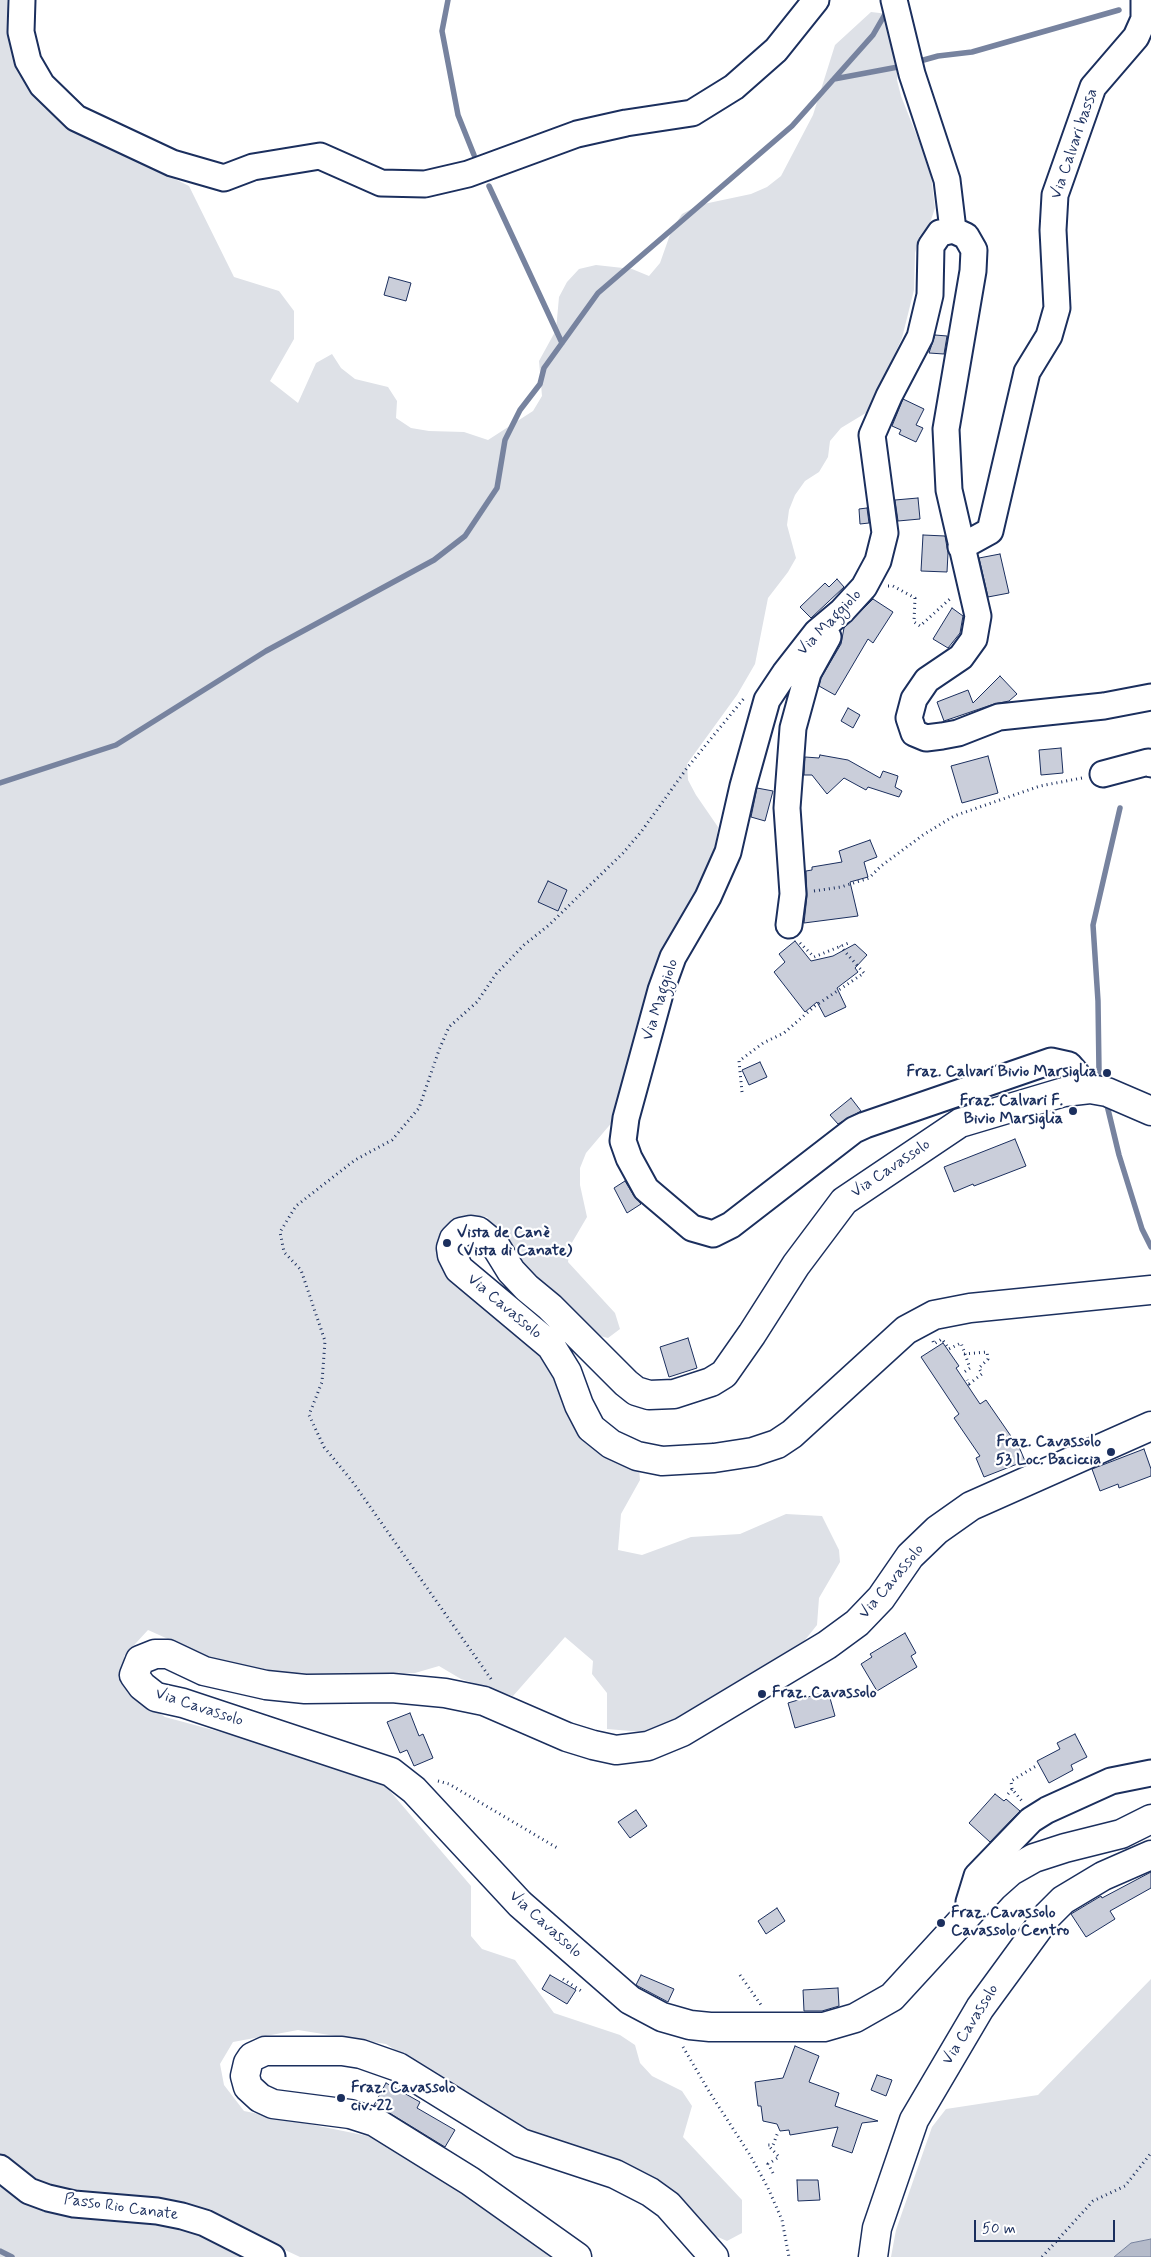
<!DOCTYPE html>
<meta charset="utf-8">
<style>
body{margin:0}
#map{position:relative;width:1151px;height:2257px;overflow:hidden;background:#fff;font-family:Mynerve,sans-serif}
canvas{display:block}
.scale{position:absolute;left:974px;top:2220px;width:141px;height:22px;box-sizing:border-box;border:2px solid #1b2f5e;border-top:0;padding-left:6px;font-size:15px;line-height:18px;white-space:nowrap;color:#1b2f5e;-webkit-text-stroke:4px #fff;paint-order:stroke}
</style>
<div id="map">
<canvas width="1151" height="2257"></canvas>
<div class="scale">50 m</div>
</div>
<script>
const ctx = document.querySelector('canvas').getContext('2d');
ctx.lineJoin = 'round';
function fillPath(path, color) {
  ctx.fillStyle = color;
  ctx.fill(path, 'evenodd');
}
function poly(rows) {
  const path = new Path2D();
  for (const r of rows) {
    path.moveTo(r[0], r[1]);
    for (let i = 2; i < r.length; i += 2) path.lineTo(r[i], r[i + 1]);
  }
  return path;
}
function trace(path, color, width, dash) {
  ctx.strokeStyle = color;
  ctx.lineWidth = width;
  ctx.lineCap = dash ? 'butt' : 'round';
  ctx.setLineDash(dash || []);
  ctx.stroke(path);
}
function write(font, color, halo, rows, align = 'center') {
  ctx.font = font + ' Mynerve,sans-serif';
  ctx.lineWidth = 4.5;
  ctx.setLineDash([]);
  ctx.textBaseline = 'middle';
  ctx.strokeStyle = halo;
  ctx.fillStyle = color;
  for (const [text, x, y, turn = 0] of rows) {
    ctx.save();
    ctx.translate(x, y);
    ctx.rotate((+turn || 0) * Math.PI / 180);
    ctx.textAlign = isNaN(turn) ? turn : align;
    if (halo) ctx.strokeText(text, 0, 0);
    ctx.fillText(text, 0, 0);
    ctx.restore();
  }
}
fillPath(poly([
 [0,0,7,0,8,37,32,95,74,129,189,186,234,277,279,291,294,311,294,339,270,381,298,403,316,363,332,354,341,368,355,379,388,387,397,401,396,418,411,428,429,431,464,432,488,440,533,411,542,396,539,361,556,330,559,297,567,282,579,269,596,265,632,269,649,276,660,263,672,229,682,214,699,205,751,194,767,187,781,176,813,115,835,45,871,12,888,14,898,47,897,80,901,96,926,159,931,175,935,208,930,223,919,237,915,253,914,290,902,338,869,411,841,428,830,441,828,457,819,472,805,481,795,495,789,510,787,525,796,558,788,572,768,598,755,664,737,695,687,764,688,780,696,795,718,827,713,861,619,1114,586,1153,580,1168,580,1185,587,1217,570,1246,568,1262,615,1313,620,1329,608,1338,592,1334,520,1259,487,1217,470,1215,455,1222,442,1234,437,1246,440,1259,542,1354,639,1469,640,1480,621,1514,618,1550,642,1555,691,1537,740,1534,786,1514,822,1516,839,1550,840,1562,819,1598,817,1625,801,1645,697,1712,643,1732,607,1729,607,1693,592,1674,593,1661,565,1637,513,1696,461,1679,439,1666,415,1673,306,1678,257,1674,215,1660,148,1630,124,1656,127,1692,165,1717,339,1764,384,1784,471,1886,471,1936,482,1949,515,1960,554,2013,620,2035,635,2045,640,2063,652,2076,682,2091,692,2106,683,2137,742,2200,742,2233,727,2241,711,2234,685,2201,631,2165,515,2127,386,2044,298,2030,233,2042,220,2064,224,2085,244,2111,373,2137,470,2194,558,2257,300,2257,198,2209,70,2192,28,2180,0,2158],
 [1151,1979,1151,2239,1131,2243,1114,2257,891,2257,896,2230,932,2127,946,2109,1038,2095],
 [0,2179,166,2219,254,2257,0,2257]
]), '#dee1e7');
const water = poly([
 [1151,2239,1151,2257,1114,2257,1131,2243,1151,2239]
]);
fillPath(water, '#b5bbca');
trace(water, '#77839f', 1);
trace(poly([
 [448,0,442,31,458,115,474,155],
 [920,61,938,56,972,52,1119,10],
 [834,79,898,67],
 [489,186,562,343],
 [0,783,116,745,266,651,434,560,465,536,497,488,505,440,520,410,540,384,544,368,598,293,792,126,873,35,888,9],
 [1101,1082,1099,1071,1098,1001,1093,925,1120,808],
 [1106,1101,1119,1155,1142,1229,1151,1247],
 [0,2251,12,2257]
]), '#77839f', 5.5);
const building = poly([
 [389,277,411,283,406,301,384,295,389,277],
 [935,335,947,336,944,354,929,353,935,335],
 [903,399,924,409,916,425,923,428,916,442,899,434,901,430,892,426,903,399],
 [918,498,920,519,898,521,895,500,918,498],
 [867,508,869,523,860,524,859,509,867,508],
 [923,535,945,536,948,553,947,572,921,571,923,535],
 [1000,554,1009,593,988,597,979,558,1000,554],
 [837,579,844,587,811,618,800,607,825,583,829,587,837,579],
 [873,599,893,612,873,643,868,639,835,695,819,686,821,678,841,644,844,628,873,599],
 [952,608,963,616,960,633,948,648,933,639,952,608],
 [1000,676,1017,694,1009,701,994,704,944,721,937,702,968,690,973,703,1000,676],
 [848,708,860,715,853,728,841,721,848,708],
 [1061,748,1063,773,1041,775,1039,750,1061,748],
 [820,755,848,760,880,778,883,771,898,776,895,787,902,791,899,797,868,787,866,790,844,778,827,794,812,775,804,775,805,757,819,758,820,755],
 [988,756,998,793,962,803,951,766,988,756],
 [757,788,773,791,765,821,751,817,757,788],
 [870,840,877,857,864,862,868,877,850,882,858,916,804,923,807,896,806,871,812,870,812,867,842,862,839,851,870,840],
 [548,881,567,890,558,911,538,902,548,881],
 [795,941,811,961,833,956,855,944,867,955,855,968,858,972,837,988,846,1007,825,1017,817,1002,805,1012,774,972,785,962,779,954,795,941],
 [760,1062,767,1077,749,1085,742,1070,760,1062],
 [851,1098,861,1111,838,1124,830,1115,851,1098],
 [1015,1139,1026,1166,974,1186,973,1184,954,1192,944,1167,1015,1139],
 [625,1181,634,1196,641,1204,627,1213,614,1188,625,1181],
 [688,1338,697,1368,669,1377,660,1347,688,1338],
 [943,1343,959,1366,956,1368,980,1404,986,1400,1015,1442,1017,1442,1025,1461,984,1477,976,1458,980,1456,954,1418,959,1414,921,1357,943,1343],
 [1144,1449,1151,1469,1151,1476,1119,1488,1118,1484,1100,1491,1092,1469,1144,1449],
 [905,1633,916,1653,911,1656,917,1667,877,1691,861,1664,872,1657,870,1654,905,1633],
 [828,1691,835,1716,795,1728,788,1703,828,1691],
 [410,1713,419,1736,423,1734,433,1758,414,1766,407,1750,400,1753,387,1722,410,1713],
 [1075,1734,1087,1757,1071,1765,1073,1770,1049,1783,1037,1761,1060,1749,1057,1743,1075,1734],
 [995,1794,1004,1801,1006,1799,1020,1811,990,1842,969,1823,995,1794],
 [636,1810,647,1826,630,1838,618,1822,636,1810],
 [1151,1872,1151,1888,1110,1911,1115,1919,1086,1937,1071,1914,1101,1896,1102,1898,1151,1872],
 [777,1908,785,1921,766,1934,758,1921,777,1908],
 [550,1975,576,1990,567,2004,542,1989,550,1975],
 [641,1975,674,1989,668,2002,636,1985,641,1975],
 [838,1988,839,2006,822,2011,804,2011,803,1990,838,1988],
 [795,2046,819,2056,809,2082,839,2093,835,2106,878,2121,862,2123,852,2153,832,2146,838,2127,790,2135,789,2130,780,2131,777,2124,763,2121,761,2106,758,2106,755,2082,783,2078,795,2046],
 [877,2075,892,2080,886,2096,871,2090,877,2075],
 [386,2083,420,2102,417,2108,455,2130,445,2147,383,2109,374,2105,386,2083],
 [797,2180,818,2180,820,2200,798,2201,797,2180]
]);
fillPath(building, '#caceda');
trace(building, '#1b2f5e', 1);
const minor = poly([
 [22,0,21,32,28,61,42,85,76,118,172,163,224,178,253,167,320,156,381,183,425,184,468,174,577,134,626,123,692,113,734,87,776,50,816,0],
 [894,0,912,74,947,180,953,230],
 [961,547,990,531,1027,372,1049,336,1057,308,1053,230,1055,195,1093,87,1136,37,1144,19,1144,0],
 [1103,774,1148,762,1151,764],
 [789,925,793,894,787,808,793,728,808,673,828,637],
 [1090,1089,1069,1065,1051,1061,865,1125,854,1130,731,1225,713,1234,692,1228,646,1189,629,1158,623,1141,626,1118,661,990,673,957,708,897,728,852,743,786,767,700,785,673,817,632,842,611,864,587,878,561,885,533,872,435,889,396,920,337,930,295,931,246,940,233,953,230,966,236,974,250,973,271,946,429,949,490,978,616,974,639,961,657,927,680,914,699,909,718,914,733,926,738,942,736,958,733,999,717,1104,706,1151,697],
 [972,1909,969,1902,977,1876,1031,1820,1047,1810,1111,1781,1151,1773],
 [0,2168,29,2191,48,2198,74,2204,157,2211,182,2216,205,2223,272,2257]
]);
const major = poly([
 [1151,1111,1107,1092,1090,1089,1064,1092,960,1123,844,1201,796,1265,752,1334,724,1374,711,1382,674,1394,649,1395,636,1391,626,1383,550,1307,527,1288,511,1271,495,1245,478,1231,471,1230,461,1232,454,1239,451,1248,452,1255,459,1269,551,1346,567,1372,579,1405,591,1428,611,1444,637,1456,662,1461,714,1458,753,1452,777,1444,792,1434,906,1330,934,1315,970,1308,1151,1290],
 [1151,1426,971,1506,937,1530,910,1556,881,1598,857,1623,827,1645,682,1732,648,1746,616,1750,593,1745,567,1737,484,1701,445,1693,392,1688,305,1689,266,1685,204,1671,168,1654,155,1654,140,1660,134,1675,142,1686,156,1697,183,1703,391,1772,414,1790,520,1904,630,2000,662,2017,690,2025,710,2027,824,2027,855,2018,892,1997,993,1887,1011,1871,1034,1858,1065,1848,1121,1834,1151,1819],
 [577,2257,470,2181,375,2122,350,2114,273,2104,260,2098,248,2087,245,2076,248,2063,252,2057,265,2051,342,2051,361,2054,398,2067,521,2143,615,2174,650,2192,668,2205,714,2257],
 [873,2257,877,2228,914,2120,980,2008,1048,1915,1063,1900,1103,1876,1151,1855]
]);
trace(minor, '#1b2f5e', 29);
trace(major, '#1b2f5e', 31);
trace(poly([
 [888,586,893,586,915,598,914,622,920,626,951,598],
 [814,891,841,887,869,878,881,866,923,835,954,816,1040,786,1082,778],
 [800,943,814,957,851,942],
 [742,1092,739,1061,763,1043,784,1033,815,1006,864,973,840,946],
 [933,1341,934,1344,942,1339,949,1349,961,1343,970,1368,963,1373],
 [964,1354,987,1352,988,1359,979,1368,982,1374,969,1384,967,1380],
 [491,1679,352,1481,324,1447,309,1415,322,1382,325,1341,301,1270,284,1252,280,1232,296,1206,355,1160,392,1140,419,1108,439,1050,449,1027,477,1002,496,974,524,945,549,925,623,853,641,832,687,768,745,697],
 [438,1781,449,1784,559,1849],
 [1012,1789,1011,1781,1036,1766],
 [1008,1794,1012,1789,1022,1801],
 [740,1975,761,2005],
 [563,1979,583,1992],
 [683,2047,710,2093,750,2155,768,2188,782,2220,789,2257],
 [773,2173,768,2164,779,2157,768,2145,773,2145,778,2132],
 [1042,2257,1093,2201,1125,2186,1151,2153]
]), '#1b2f5e', 3, [1, 4]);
trace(minor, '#fff', 25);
trace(major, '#fff', 28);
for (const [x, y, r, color] of [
 [1107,1073,5,"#1b2f5e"],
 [1073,1111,5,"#1b2f5e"],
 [447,1243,5,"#1b2f5e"],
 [1111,1452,5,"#1b2f5e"],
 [762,1694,5,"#1b2f5e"],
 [941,1923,5,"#1b2f5e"],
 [341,2098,5,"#1b2f5e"]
]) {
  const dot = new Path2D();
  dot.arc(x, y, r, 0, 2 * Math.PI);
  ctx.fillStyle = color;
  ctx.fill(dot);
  trace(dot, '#fff', 2);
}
write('16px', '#1b2f5e', '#fff', [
 ["Via Calvari bassa",1075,144,-71],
 ["Via Maggiolo",830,623,-46],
 ["Via Maggiolo",661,1000,-72],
 ["Via Cavassolo",891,1169,-34],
 ["Via Cavassolo",504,1307,40],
 ["Via Cavassolo",892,1582,-50],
 ["Via Cavassolo",199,1708,18],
 ["Via Cavassolo",545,1925,42],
 ["Via Cavassolo",971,2025,-58],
 ["Passo Rio Canate",121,2208,8]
]);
write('bold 16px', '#1b2f5e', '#fff', [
 ["Fraz. Calvari Bivio Marsiglia",1097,1073,"right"],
 ["Fraz. Calvari F.",1063,1102,"right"],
 ["Bivio Marsiglia",1063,1120,"right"],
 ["Vista de Canè",457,1234],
 ["(Vista di Canate)",457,1252],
 ["Fraz. Cavassolo",1101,1443,"right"],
 ["53 Loc. Baciccia",1101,1461,"right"],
 ["Fraz. Cavassolo",772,1694],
 ["Fraz. Cavassolo",951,1914],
 ["Cavassolo Centro",951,1932],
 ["Fraz. Cavassolo",351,2089],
 ["civ. 22",351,2107]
], 'left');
</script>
